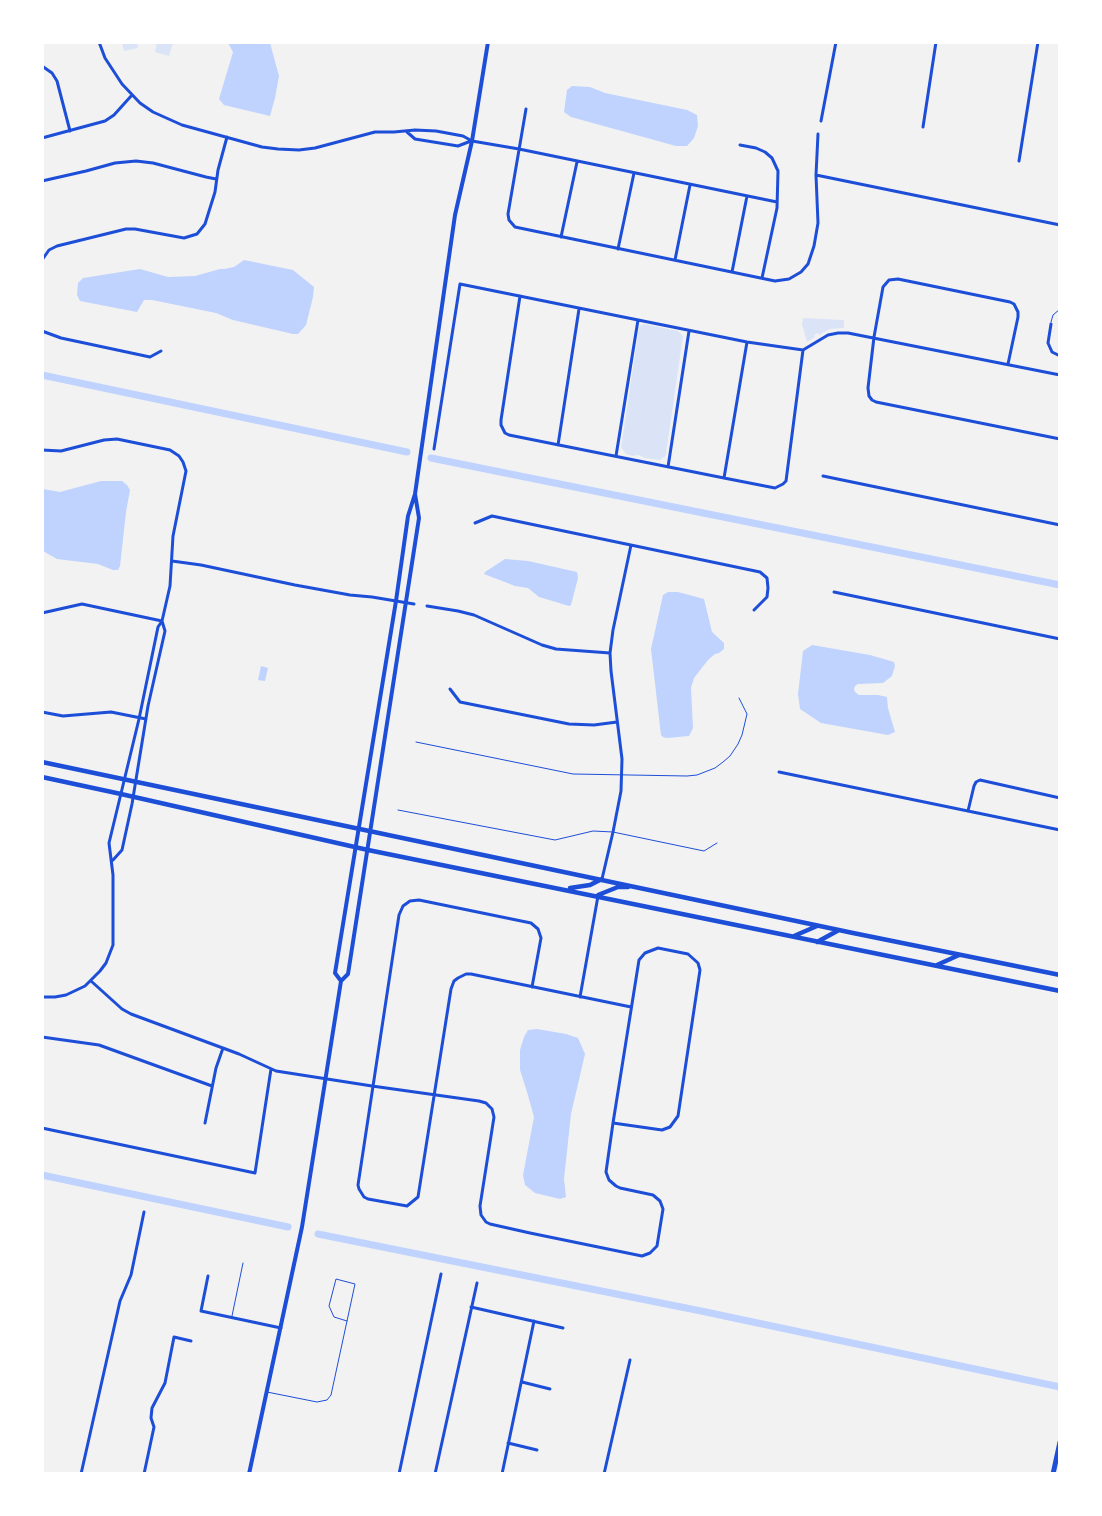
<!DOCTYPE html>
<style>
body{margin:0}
#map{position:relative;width:1102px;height:1516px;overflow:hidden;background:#f2f2f2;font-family:Lato,sans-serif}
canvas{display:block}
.frame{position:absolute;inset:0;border:44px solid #fff;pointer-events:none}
</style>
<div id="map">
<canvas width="1102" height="1516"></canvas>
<div class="frame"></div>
</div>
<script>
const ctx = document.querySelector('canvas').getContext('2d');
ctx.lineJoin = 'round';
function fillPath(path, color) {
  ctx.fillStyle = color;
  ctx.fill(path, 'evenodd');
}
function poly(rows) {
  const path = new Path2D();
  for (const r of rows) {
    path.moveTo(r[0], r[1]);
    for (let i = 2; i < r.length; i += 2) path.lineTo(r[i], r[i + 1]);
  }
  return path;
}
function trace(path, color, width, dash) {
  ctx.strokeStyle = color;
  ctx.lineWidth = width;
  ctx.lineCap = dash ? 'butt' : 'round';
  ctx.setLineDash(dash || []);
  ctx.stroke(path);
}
fillPath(poly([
 [122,43,137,43,138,48,124,51],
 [157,43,173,43,169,56,155,52],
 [803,318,844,320,844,328,830,329,819,335,818,333,814,335,815,337,807,342,802,324],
 [644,324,678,331,683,336,666,454,665,457,662,458,660,460,645,458,638,455,633,456,626,454,621,447,639,328,640,326]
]), '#dbe4f7');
fillPath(poly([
 [228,43,270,43,279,76,275,98,270,116,224,105,219,99,233,52],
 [572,86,590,87,605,93,687,110,697,115,698,126,694,138,687,146,676,146,571,117,564,112,567,90],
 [244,260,293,270,314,287,313,297,306,325,298,334,293,334,233,320,216,313,152,300,144,300,137,312,80,301,77,295,78,283,83,278,140,269,168,277,195,276,220,269,224,269,234,267],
 [101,481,122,481,127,485,130,490,126,512,120,566,118,570,113,570,98,564,57,559,43,551,43,489,60,492],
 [505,559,528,561,577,572,578,578,571,605,569,606,539,597,528,588,515,586,484,574,485,572],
 [668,592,678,592,704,599,712,632,724,643,724,649,719,653,715,654,708,660,694,678,691,688,693,728,689,736,667,738,663,737,661,735,651,649,663,595],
 [812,645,870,655,894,662,895,666,892,676,883,683,858,684,855,686,854,689,855,692,859,695,878,695,887,697,888,708,895,732,888,735,821,723,800,709,798,694,803,651],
 [261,666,268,668,265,681,258,680],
 [537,1029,566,1034,578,1038,585,1054,571,1114,564,1179,566,1197,560,1199,535,1193,525,1185,523,1175,534,1117,527,1092,520,1070,520,1050,524,1037,528,1030]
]), '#bfd3fe');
trace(poly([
 [42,375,407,452],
 [431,458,1060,585],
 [42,1175,288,1227],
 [318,1234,701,1311,1060,1387]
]), '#bfd3fe', 7);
trace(poly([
 [1051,322,1053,315,1060,309],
 [416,742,573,774,687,776,697,775,715,768,723,762,730,756,738,744,742,735,747,714,739,698],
 [398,810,555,840,593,831,613,832,704,851,717,843],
 [232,1316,243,1263],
 [267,1392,317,1402,327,1400,331,1395,355,1284,336,1279,329,1306,334,1317,347,1321]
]), '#1d4ed8', 1);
trace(poly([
 [99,42,105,58,122,84,140,103,153,112,182,125,262,147,278,149,299,150,315,148,375,132,394,132,415,130,436,131,463,136,472,141,519,149,777,202],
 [42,66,52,73,57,81,70,131],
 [526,109,508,214,509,220,515,227,775,281,789,279,801,272,808,264,814,246,818,223,816,175,818,134],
 [821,121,836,42],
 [923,127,936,42],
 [407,132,415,139,458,146,471,141],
 [42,138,105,121,114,115,132,95],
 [740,145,756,148,765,152,772,158,778,171,777,208,762,278],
 [1019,161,1038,42],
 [816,175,1060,225],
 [42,181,86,171,115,163,136,161,153,163,206,177,216,179],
 [561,237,577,162],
 [618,249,634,173],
 [42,260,49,250,57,246,126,229,135,229,184,238,197,234,205,224,215,192,218,170,227,137],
 [675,260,690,185],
 [732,272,747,196],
 [520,296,501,420,501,425,505,433,509,435,724,478,775,488,783,484,786,481,803,350],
 [1051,324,1048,343,1052,352,1060,356],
 [42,331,61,338,150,357,161,351],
 [1008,364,1018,317,1018,312,1014,304,1010,302,898,279,889,280,883,287,874,337,868,388,869,396,872,400,876,402,1060,439],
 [558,445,579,309],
 [434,449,460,284,747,342,803,350,828,335,838,333,848,333,1060,375],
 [42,450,61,451,104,440,117,439,170,450,179,456,183,462,186,471,173,536,170,586,162,621,158,627,139,719,109,843,113,875,113,945,106,963,100,971,85,986,66,995,55,997,42,997],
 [616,456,638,320],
 [668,467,689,331],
 [823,476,1060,525],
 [724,478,747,342],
 [475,523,492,516,760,572,767,578,768,588,767,597,754,610],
 [172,561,201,565,295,585,350,595,372,597,414,604],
 [834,592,1060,639],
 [427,606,458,611,474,615,542,645,556,649,610,653],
 [42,613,82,604,162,621],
 [450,689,460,702,569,724,594,725,617,722],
 [42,712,63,716,111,712,146,719],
 [779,772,1060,830],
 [968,811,974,786,976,782,980,780,1060,798],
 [113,860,122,850,132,804,148,706,165,631,162,621],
 [602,879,613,832,621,791,622,759,611,671,610,653,613,630,631,545],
 [91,981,122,1009,131,1014,239,1054,276,1071,372,1086,479,1101,486,1103,492,1109,494,1117,480,1206,481,1215,486,1222,490,1224,530,1233,642,1256,650,1253,657,1246,663,1209,660,1201,653,1195,620,1188,616,1186,609,1180,606,1172,613,1123,639,960,645,953,658,948,688,954,698,963,700,970,678,1116,670,1127,662,1130,613,1123],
 [532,987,541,938,538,929,531,923,419,900,410,901,403,906,399,915,358,1185,359,1189,364,1197,368,1199,407,1206,418,1197,451,989,454,981,458,978,466,974,471,974,631,1007],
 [580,997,598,896],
 [42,1037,99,1045,212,1086],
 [205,1123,216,1068,223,1048],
 [42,1128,255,1173,271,1069],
 [208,1276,201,1311,281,1328],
 [471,1307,563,1328],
 [522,1382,550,1389],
 [508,1443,537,1450],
 [81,1474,120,1301,131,1275,144,1212],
 [144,1474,154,1427,151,1418,152,1408,165,1383,174,1337,191,1341],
 [399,1474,441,1274],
 [435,1474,477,1283],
 [502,1474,534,1321],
 [604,1474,630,1360]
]), '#1d4ed8', 3);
trace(poly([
 [341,981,335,973,396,601,408,516,415,494,455,215,472,141,488,42],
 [249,1474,302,1227,341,981,348,974,419,518,415,494]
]), '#1d4ed8', 4);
trace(poly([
 [42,762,853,933,1060,975],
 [42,777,121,794,368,850,1060,991],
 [570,888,590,885,602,879],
 [598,895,618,887,628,887],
 [794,936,817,926],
 [817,942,839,930],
 [937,965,959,955]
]), '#1d4ed8', 4.5);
trace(poly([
 [1053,1474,1060,1442]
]), '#1d4ed8', 5);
</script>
